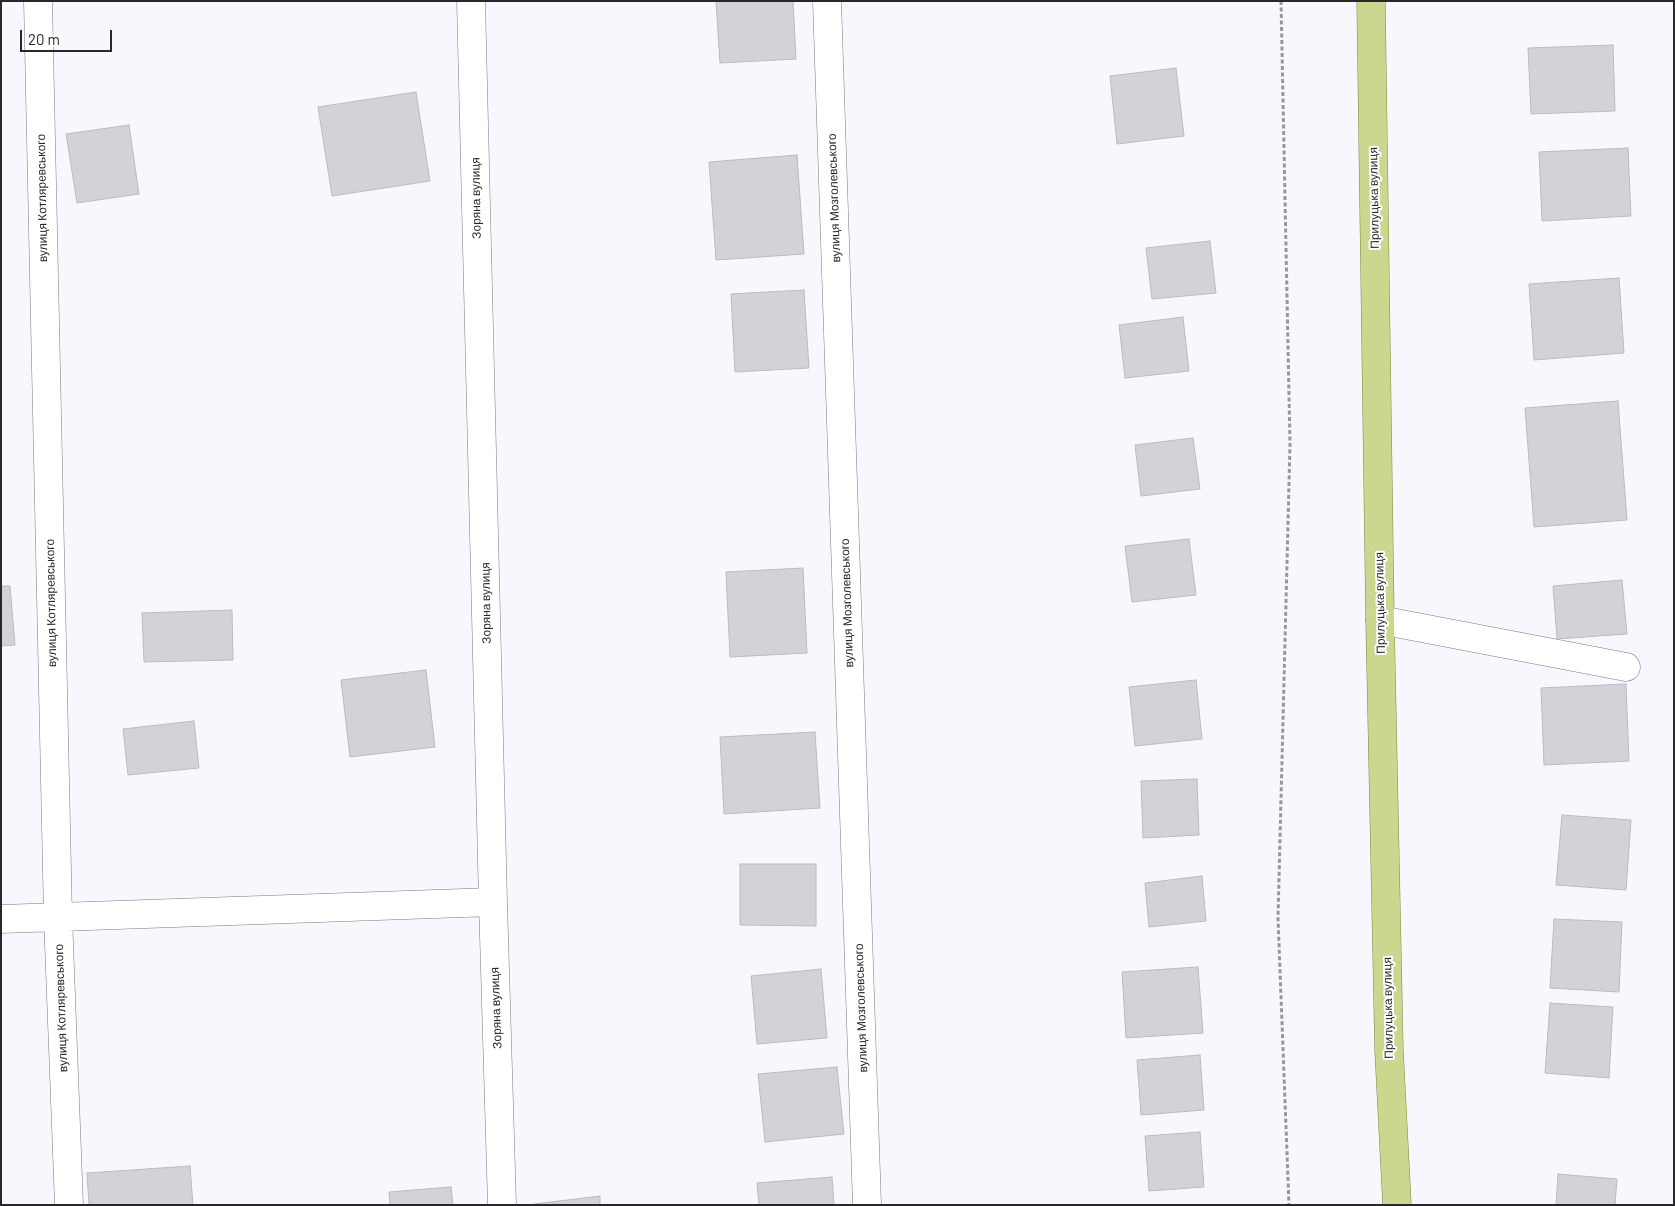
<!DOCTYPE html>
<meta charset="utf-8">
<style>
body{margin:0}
#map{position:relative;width:1675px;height:1206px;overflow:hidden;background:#faf6fd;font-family:Barlow,sans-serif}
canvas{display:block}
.frame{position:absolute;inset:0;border:2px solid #29272a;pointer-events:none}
.scale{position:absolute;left:20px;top:30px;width:92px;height:22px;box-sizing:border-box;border:2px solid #29272a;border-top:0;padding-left:6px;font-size:15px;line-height:18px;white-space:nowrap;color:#29272a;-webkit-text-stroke:4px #fff;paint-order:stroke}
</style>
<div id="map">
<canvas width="1675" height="1206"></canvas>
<div class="frame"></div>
<div class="scale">20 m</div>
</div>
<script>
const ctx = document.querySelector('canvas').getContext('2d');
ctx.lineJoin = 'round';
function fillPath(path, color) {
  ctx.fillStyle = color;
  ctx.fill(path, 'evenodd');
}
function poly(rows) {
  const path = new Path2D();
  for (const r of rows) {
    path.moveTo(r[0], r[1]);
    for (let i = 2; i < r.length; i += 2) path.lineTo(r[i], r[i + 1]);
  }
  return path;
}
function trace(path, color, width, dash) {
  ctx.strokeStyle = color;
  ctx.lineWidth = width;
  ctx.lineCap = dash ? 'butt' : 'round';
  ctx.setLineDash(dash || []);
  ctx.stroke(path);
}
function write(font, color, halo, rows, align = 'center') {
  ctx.font = font + ' Barlow,sans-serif';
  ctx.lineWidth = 4;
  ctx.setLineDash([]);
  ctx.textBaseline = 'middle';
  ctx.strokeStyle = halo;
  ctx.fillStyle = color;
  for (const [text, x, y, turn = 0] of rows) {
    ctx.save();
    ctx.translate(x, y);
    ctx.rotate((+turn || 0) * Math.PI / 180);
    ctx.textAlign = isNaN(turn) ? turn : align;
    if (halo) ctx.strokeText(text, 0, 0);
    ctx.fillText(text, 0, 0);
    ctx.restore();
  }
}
const building = poly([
 [716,1,793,1,796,59,720,63,716,1],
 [1613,45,1615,111,1531,114,1528,48,1613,45],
 [1176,68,1184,136,1117,144,1110,76,1176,68],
 [416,92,430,181,332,196,318,107,416,92],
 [129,125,139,194,77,203,66,134,129,125],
 [1628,148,1631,216,1542,221,1539,152,1628,148],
 [797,155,804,254,716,260,709,162,797,155],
 [1210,241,1216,293,1152,299,1146,248,1210,241],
 [1619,278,1624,353,1534,360,1529,284,1619,278],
 [804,290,809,368,735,372,731,294,804,290],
 [1183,317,1189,371,1125,378,1119,325,1183,317],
 [1618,401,1627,520,1534,527,1525,408,1618,401],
 [1193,438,1200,489,1141,496,1135,445,1193,438],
 [1189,539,1196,595,1132,602,1125,546,1189,539],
 [803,568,807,653,730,657,726,572,803,568],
 [1622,580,1627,634,1557,639,1553,586,1622,580],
 [1,586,10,586,15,645,1,646,1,586],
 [232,610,233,660,144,662,142,613,232,610],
 [426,670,435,747,350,757,341,680,426,670],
 [1196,680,1202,739,1135,746,1129,687,1196,680],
 [1626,684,1629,761,1544,765,1541,688,1626,684],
 [194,721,199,768,128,775,123,729,194,721],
 [815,732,820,808,724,814,720,737,815,732],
 [1197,779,1199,835,1143,838,1141,781,1197,779],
 [1562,815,1631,820,1626,890,1556,885,1562,815],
 [740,864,816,864,816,926,740,925,740,864],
 [1202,876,1206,921,1149,927,1145,883,1202,876],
 [1554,919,1622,922,1619,992,1550,988,1554,919],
 [1198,967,1203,1033,1126,1038,1122,972,1198,967],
 [821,969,827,1038,757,1044,751,976,821,969],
 [1550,1003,1613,1007,1609,1078,1545,1073,1550,1003],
 [1200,1055,1204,1110,1141,1115,1137,1060,1200,1055],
 [837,1067,844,1134,765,1142,758,1074,837,1067],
 [1200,1132,1204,1187,1149,1191,1145,1136,1200,1132],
 [190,1166,193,1205,89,1205,87,1173,190,1166],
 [1558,1174,1617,1179,1615,1205,1556,1205,1558,1174],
 [832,1177,834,1205,759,1205,757,1183,832,1177],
 [451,1187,453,1205,390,1205,389,1192,451,1187],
 [600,1196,600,1205,534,1205,534,1204,600,1196]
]);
fillPath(building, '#d5d1d8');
trace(building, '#bdbac0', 1);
const minor = poly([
 [38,1,58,917,69,1205],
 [471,1,493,902,502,1205],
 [827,1,867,1205],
 [1380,620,1626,667],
 [1,919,493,902]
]);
const major = poly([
 [1371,1,1380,620,1389,1050,1397,1205]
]);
trace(minor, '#7c797f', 29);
trace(major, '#7d873a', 29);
trace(poly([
 [1281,1,1290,444,1278,918,1289,1205]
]), '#99969c', 3, [4, 2.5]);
trace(minor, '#fff', 28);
trace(major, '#ccd68e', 28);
write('12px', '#29272a', '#fff', [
 ["вулиця Котляревського",42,198,-91],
 ["Зоряна вулиця",476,198,-91],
 ["вулиця Мозголевського",834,198,-92],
 ["Прилуцька вулиця",1374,198,-91],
 ["вулиця Котляревського",51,603,-91],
 ["Зоряна вулиця",486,603,-91],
 ["вулиця Мозголевського",847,603,-92],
 ["Прилуцька вулиця",1380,603,-91],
 ["вулиця Котляревського",61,1008,-92],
 ["Зоряна вулиця",496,1008,-92],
 ["вулиця Мозголевського",861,1008,-92],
 ["Прилуцька вулиця",1388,1008,-91]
]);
</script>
